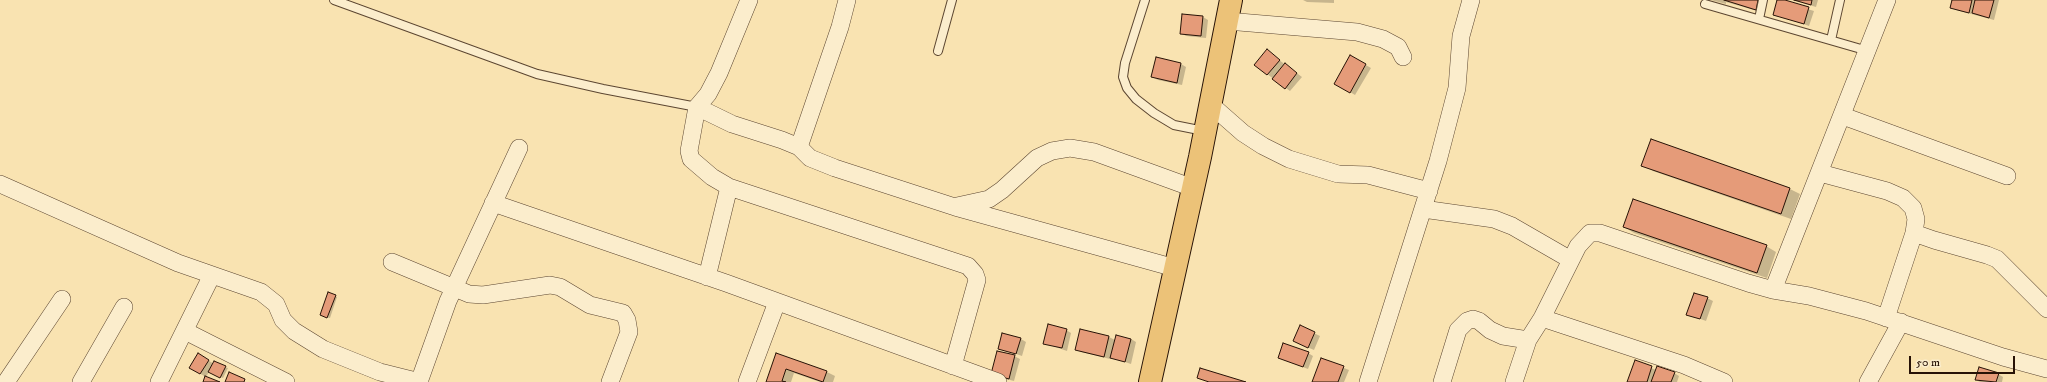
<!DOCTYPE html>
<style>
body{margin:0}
#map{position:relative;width:2047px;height:382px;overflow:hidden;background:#f9e3b1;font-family:"IM FELL DW Pica",serif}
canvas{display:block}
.scale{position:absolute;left:1909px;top:356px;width:106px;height:18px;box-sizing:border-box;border:2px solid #271206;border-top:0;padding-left:5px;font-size:12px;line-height:14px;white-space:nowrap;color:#271206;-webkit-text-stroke:3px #fbedcc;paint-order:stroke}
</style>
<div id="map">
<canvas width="2047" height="382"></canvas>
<div class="scale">50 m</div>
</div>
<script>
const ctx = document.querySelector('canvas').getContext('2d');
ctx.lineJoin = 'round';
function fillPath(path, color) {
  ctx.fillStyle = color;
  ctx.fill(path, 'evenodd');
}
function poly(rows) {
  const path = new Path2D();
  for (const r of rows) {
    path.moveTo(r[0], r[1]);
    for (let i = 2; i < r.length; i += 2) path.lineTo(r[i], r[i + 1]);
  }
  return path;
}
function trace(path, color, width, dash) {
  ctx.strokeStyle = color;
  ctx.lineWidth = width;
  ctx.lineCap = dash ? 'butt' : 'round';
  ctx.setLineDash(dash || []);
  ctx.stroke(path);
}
fillPath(poly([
 [1303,0,1334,0,1334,3,1307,2],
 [1711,0,1764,0,1761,12,1726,2,1726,4],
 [1778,0,1814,11,1809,26,1774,14],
 [1792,0,1818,0,1816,7],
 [1953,0,1999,0,1994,20,1956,10,1951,7],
 [1183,15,1203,17,1208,20,1206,38,1186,36,1181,33],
 [1267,51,1302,77,1290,91,1267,74],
 [1350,56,1371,68,1355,95,1335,83],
 [1157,58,1181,64,1186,67,1182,85,1158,80,1152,77],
 [1651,141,1790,189,1800,194,1791,219,1653,171,1643,165],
 [1624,227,1766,246,1776,252,1767,278,1634,233],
 [335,296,337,297,330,318,323,316],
 [1707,298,1713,301,1706,321,1687,314],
 [1301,327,1320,336,1314,350,1300,344],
 [1066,330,1071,333,1067,351,1044,343],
 [1081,330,1109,337,1115,340,1131,339,1136,342,1131,364,1110,357,1110,359,1081,352,1076,349],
 [1021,339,1026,342,1022,356,999,348],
 [1308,353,1313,356,1308,369,1279,358],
 [198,354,214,364,228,368,223,378,209,372,206,377,190,368],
 [777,354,827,372,835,376,833,382,820,382,794,373,791,382,767,382],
 [1014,356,1020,359,1014,381,998,377],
 [1321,359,1349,370,1344,382,1313,382],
 [1636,362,1656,370,1674,373,1679,376,1677,382,1628,382],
 [1998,374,2003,377,2002,382,1980,382,1976,380]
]), '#0003');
const building = poly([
 [1724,0,1758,0,1756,10,1724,0],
 [1777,0,1785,0,1809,7,1804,24,1773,15,1777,0],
 [1794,0,1812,0,1811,5,1794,0],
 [1952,0,1972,0,1969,13,1950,8,1952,0],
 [1975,0,1994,0,1989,18,1972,13,1975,0],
 [1182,14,1203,16,1201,36,1180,34,1182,14],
 [1267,49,1280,60,1267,75,1254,65,1267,49],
 [1350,55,1366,64,1350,93,1334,84,1350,55],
 [1156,57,1181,63,1177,83,1151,77,1156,57],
 [1285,63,1297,73,1285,89,1272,79,1285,63],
 [1651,139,1790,188,1781,214,1641,166,1651,139],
 [1633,199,1767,245,1757,273,1623,227,1633,199],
 [328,292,336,295,327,318,320,315,328,292],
 [1694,293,1708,297,1700,319,1686,315,1694,293],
 [1048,324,1067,329,1062,348,1043,344,1048,324],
 [1300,325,1315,332,1308,348,1293,341,1300,325],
 [1080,329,1109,336,1104,357,1075,350,1080,329],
 [1002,333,1021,338,1016,354,998,349,1002,333],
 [1116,335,1131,339,1125,362,1110,358,1116,335],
 [1283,343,1309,352,1303,367,1278,358,1283,343],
 [997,351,1015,355,1009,379,991,374,997,351],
 [198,353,209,360,200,374,189,368,198,353],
 [776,353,827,371,823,382,786,369,782,381,786,382,766,382,776,353],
 [1321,358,1344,366,1338,382,1312,382,1321,358],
 [1635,360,1652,366,1647,382,1627,382,1635,360],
 [214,361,226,366,220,378,208,372,214,361],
 [1657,366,1675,372,1671,382,1651,382,1657,366],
 [1979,367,1999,373,1996,382,1975,380,1979,367],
 [1200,368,1246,382,1209,382,1197,378,1200,368],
 [229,372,245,379,244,382,225,382,229,372],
 [205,376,220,382,203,382,205,376]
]);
fillPath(building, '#e59b79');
trace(building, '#271206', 1);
const lane = poly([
 [334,0,537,74,603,89,697,107],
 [1145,0,1125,63,1123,77,1127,88,1136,99,1154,113,1174,125,1204,131],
 [1705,4,1868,51],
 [1759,19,1763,0],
 [1831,40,1840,0],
 [938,51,952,0]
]);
const street = poly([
 [1227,21,1357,32,1383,39,1398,47,1403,57],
 [1210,104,1243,133,1263,146,1289,159,1338,174,1368,175,1429,191],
 [697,107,708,94,719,73,749,0],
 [1843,116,2007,176],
 [799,147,840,27,847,0],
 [1820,173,1887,191,1903,198,1913,208,1916,219,1914,233,1886,318],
 [0,184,178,263,261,292,276,304,283,320,294,331,323,349,380,372,420,382],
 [493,203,726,283,998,382],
 [957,206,989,199,1002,190,1037,158,1052,151,1070,148,1094,152,1193,188],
 [1423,209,1494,219,1512,226,1571,260],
 [1914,233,1934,240,1987,255,1997,259,2047,309],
 [392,262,469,294,483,295,550,285,560,287,590,305,623,313,627,320,629,332,610,382],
 [707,277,729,187],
 [1773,290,1887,0],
 [1542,318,1684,365,1724,382],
 [185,331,286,382],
 [953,366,977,280,975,274,968,266,729,187,712,177,691,159,689,151,697,107,732,124,782,140,799,147,810,158,835,168,955,207,1175,268],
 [6,382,62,299],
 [81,382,124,307],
 [159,382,212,275],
 [419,382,448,301,519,148],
 [747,382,777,302],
 [1368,382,1438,161,1457,88,1461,36,1471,0],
 [1442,382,1458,330,1467,321,1473,319,1479,321,1490,330,1503,336,1528,340],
 [1514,382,1528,340,1542,318,1578,246,1590,233,1600,233,1748,283,1773,290,1809,296,1866,311,2003,357,2047,369],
 [1868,382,1901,322]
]);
const primary = poly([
 [1150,382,1200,157,1231,0]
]);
trace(lane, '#5c4631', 10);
trace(street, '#5c4631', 18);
trace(primary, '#271206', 24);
trace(lane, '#fbedcc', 8);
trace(street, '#fbedcc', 17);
trace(primary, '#ecc278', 22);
</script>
